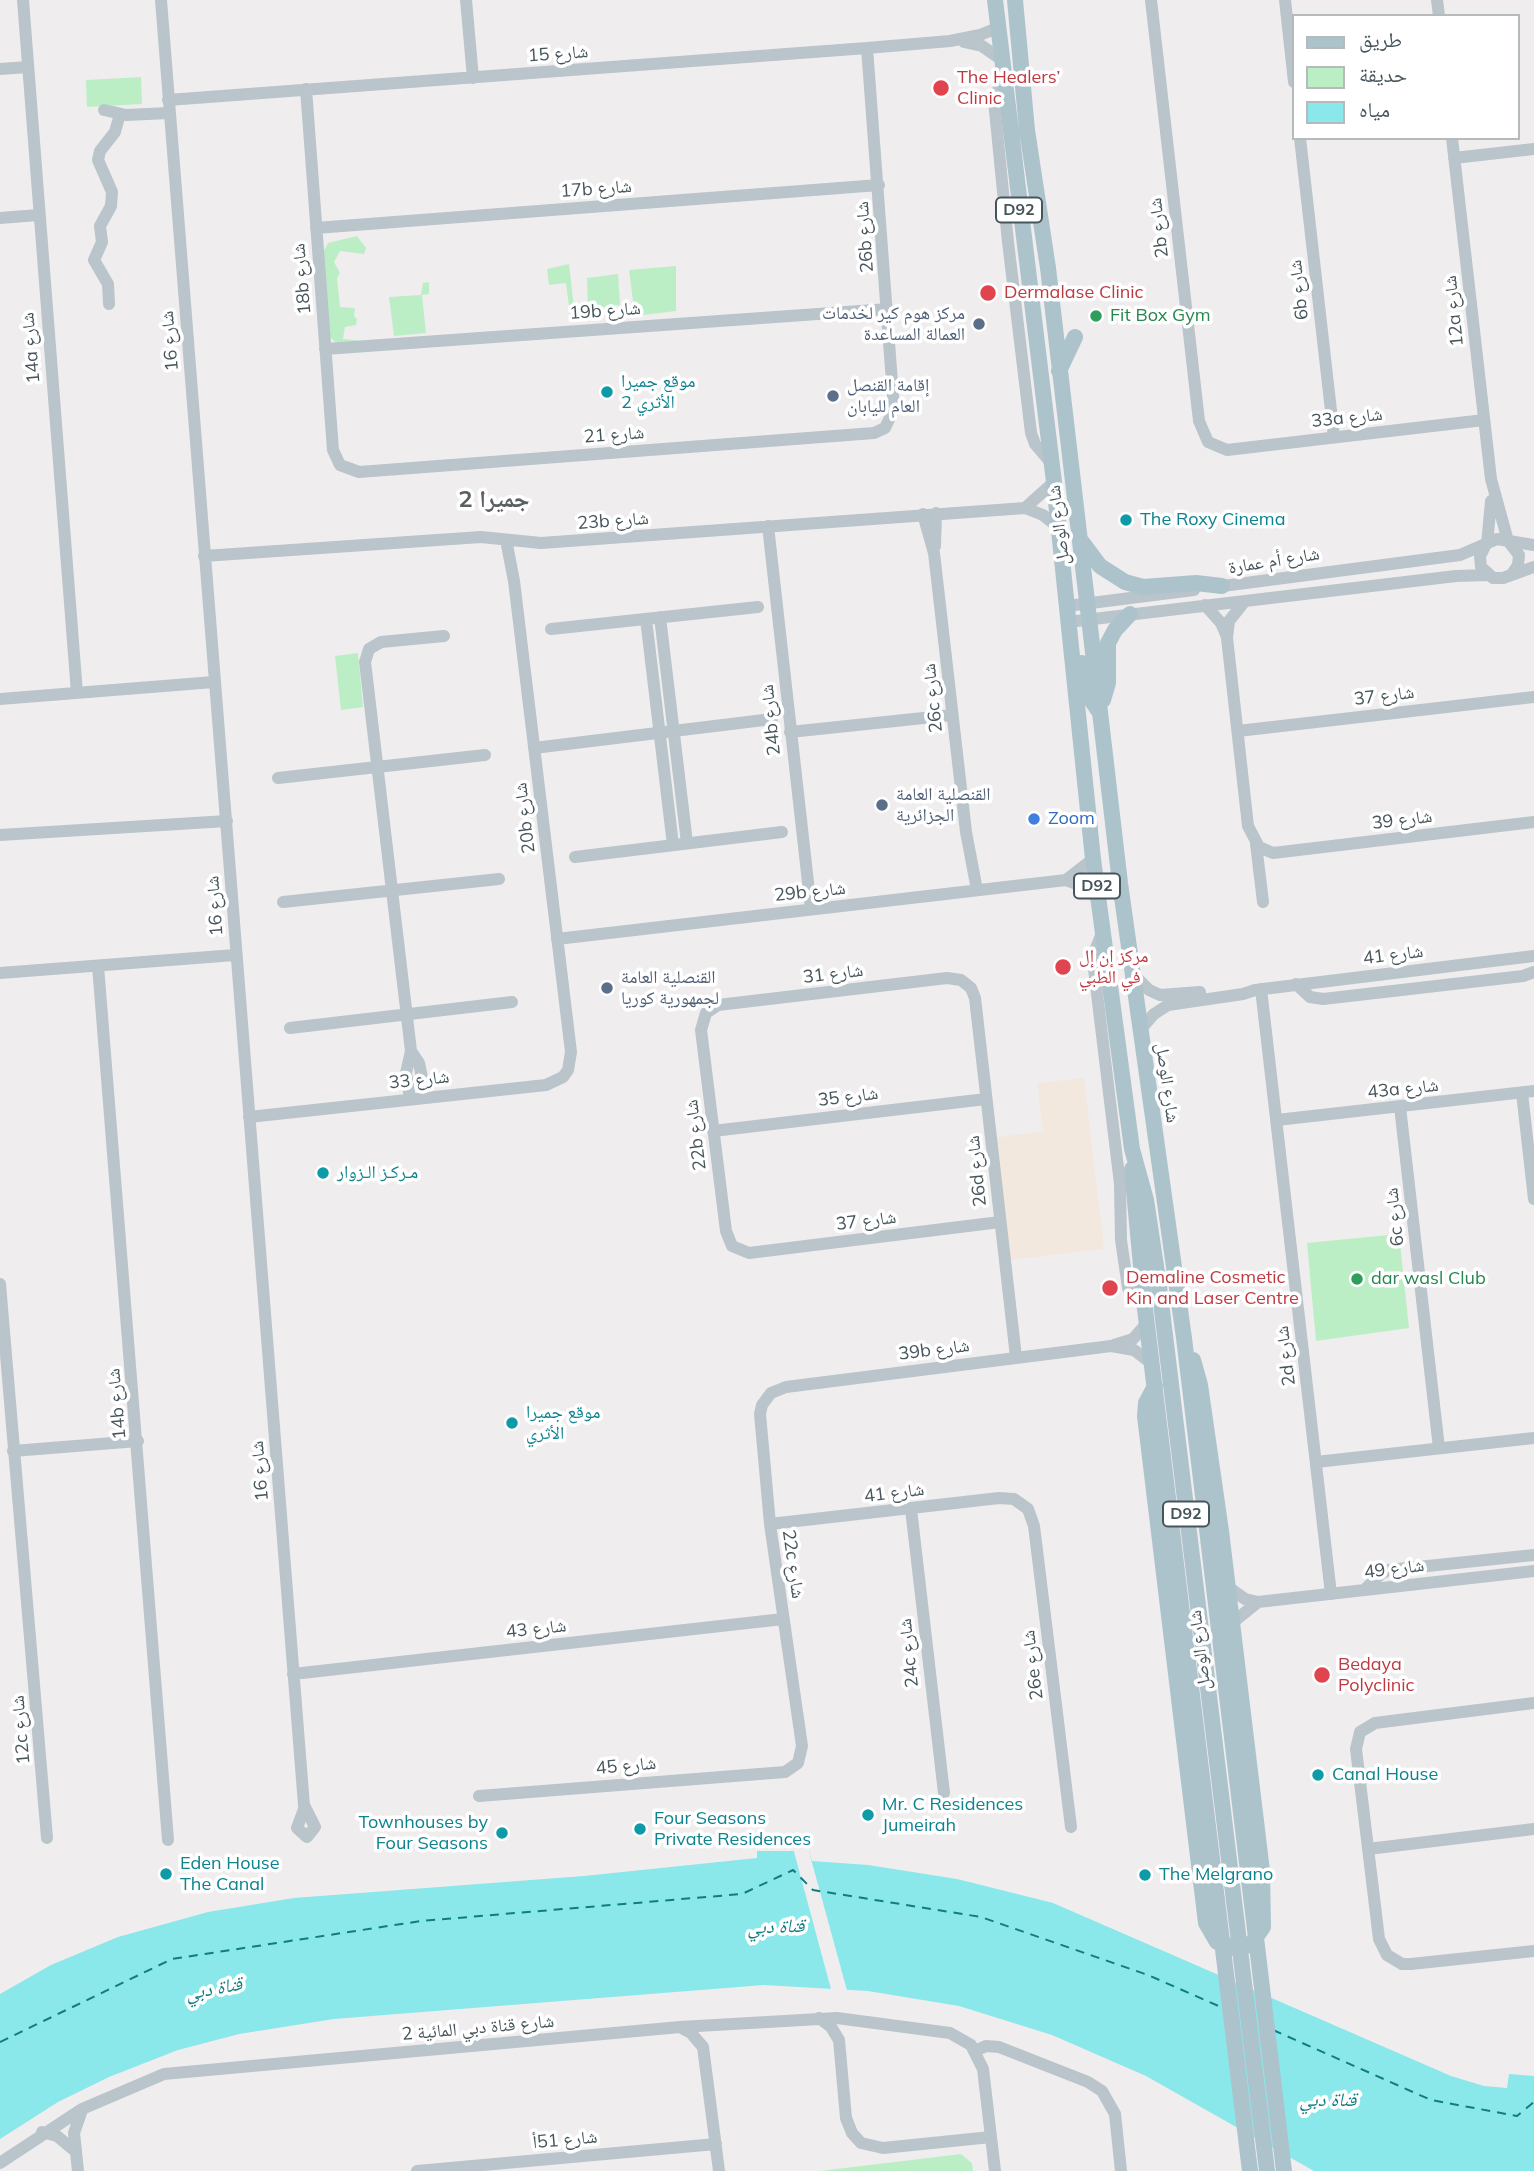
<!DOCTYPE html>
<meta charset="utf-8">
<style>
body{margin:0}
#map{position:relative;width:1534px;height:2171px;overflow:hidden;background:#f0edee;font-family:Mulish,"Noto Naskh Arabic",sans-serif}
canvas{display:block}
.legend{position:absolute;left:1292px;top:14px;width:228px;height:126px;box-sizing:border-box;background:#fff;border:2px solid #b5bbbd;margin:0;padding:9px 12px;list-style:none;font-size:21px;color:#46555b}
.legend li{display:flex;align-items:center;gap:14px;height:35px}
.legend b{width:35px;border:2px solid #b5bbbd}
</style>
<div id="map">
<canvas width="1534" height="2171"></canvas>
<ul class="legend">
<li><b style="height:9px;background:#adc3cc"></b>طريق</li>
<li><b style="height:19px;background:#bceec6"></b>حديقة</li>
<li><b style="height:19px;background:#8ae7ea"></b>مياه</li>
</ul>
</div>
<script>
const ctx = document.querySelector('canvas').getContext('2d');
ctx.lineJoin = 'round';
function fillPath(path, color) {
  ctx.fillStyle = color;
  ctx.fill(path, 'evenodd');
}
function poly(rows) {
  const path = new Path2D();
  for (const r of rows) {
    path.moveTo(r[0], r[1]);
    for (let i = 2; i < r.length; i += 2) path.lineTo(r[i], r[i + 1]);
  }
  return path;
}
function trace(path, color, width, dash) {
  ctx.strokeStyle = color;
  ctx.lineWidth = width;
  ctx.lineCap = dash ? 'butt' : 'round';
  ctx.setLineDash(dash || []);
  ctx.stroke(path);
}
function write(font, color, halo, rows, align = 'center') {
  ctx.font = font + ' Mulish,"Noto Naskh Arabic",sans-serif';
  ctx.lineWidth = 7;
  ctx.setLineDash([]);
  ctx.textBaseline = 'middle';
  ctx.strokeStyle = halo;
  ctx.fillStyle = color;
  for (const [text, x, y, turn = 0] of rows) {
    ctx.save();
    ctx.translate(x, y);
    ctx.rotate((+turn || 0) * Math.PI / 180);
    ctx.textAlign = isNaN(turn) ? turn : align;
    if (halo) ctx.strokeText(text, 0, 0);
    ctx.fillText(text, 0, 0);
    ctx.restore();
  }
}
fillPath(poly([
 [141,77,142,104,87,107,86,80],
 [357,236,366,248,364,254,340,251,334,262,340,273,337,278,340,307,355,308,354,316,357,319,356,325,345,327,343,339,364,341,335,342,330,337,322,254,328,243],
 [569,264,571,281,574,309,569,306,566,283,549,285,547,269],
 [676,266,676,311,635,316,629,270],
 [618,274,620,305,588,309,587,278],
 [429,282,429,294,422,295,426,333,394,336,389,297,421,295,423,283],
 [358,653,363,707,341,710,335,656],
 [1399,1234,1409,1328,1316,1341,1307,1243],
 [961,2154,972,2163,973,2171,820,2171]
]), '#bceec6');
fillPath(poly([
 [1084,1078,1104,1249,1009,1260,994,1138,1043,1131,1037,1083]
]), '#f2e8de');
fillPath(poly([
 [757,1851,809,1851,812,1861,868,1865,957,1879,1053,1903,1451,2076,1484,2086,1507,2088,1509,2074,1534,2076,1534,2171,1314,2171,1146,2076,1052,2035,959,2006,868,1991,764,1985,334,2019,239,2034,178,2050,109,2077,58,2102,0,2139,0,1994,51,1965,118,1937,208,1912,294,1898,584,1876,757,1858]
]), '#8ae7ea');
fillPath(poly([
 [793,1848,808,1848,848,1994,832,1993]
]), '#f0edee');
trace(poly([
 [1273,2030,1431,2100,1517,2116,1534,2102],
 [0,2042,172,1959,421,1921,742,1894,793,1870,813,1890,981,1917,1148,1975,1223,2008]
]), '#107d80', 2, [9, 7]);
trace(poly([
 [23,0,77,693],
 [161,0,304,1805,315,1827,307,1837,297,1828,304,1809],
 [466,0,473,78],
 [1151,0,1199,421,1208,442,1227,450,1484,420],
 [1285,0,1294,82],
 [1437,0,1439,16],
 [964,42,982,46,1002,60],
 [0,69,28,67],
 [1004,74,994,101,1008,242,1031,433,1035,444,1051,463],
 [306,89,333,450,340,465,359,472,874,433,885,428,894,409,867,48],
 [168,100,867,48,950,41,980,35,997,28],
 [104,110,126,115,169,113],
 [1300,138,1334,437],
 [1452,138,1491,479,1508,541],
 [1454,158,1534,149],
 [0,218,38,215],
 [316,228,879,185],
 [109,304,108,284,94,260,102,242,100,226,111,206,112,192,98,160,100,151,115,132,120,114],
 [325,349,888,309],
 [1025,508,1054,482],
 [923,514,934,553,966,832,977,890],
 [768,526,811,909],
 [1509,542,1519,555,1518,565,1512,574],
 [1487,544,1491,501],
 [935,546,936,513],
 [1485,546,1480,556,1481,567,1493,578,1503,578,1534,567],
 [204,556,481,537,541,543,1025,508,1043,515,1058,527],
 [1215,587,1460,555,1497,539,1534,545],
 [1245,601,1229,621,1227,638,1248,826,1259,847,1273,853,1534,822],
 [1205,605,1221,623,1227,637],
 [1067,606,1194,590],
 [660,617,687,843],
 [646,619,673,845],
 [1068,622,1456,576,1488,575],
 [551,629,758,607],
 [0,699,214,682],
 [1238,731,1534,697],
 [790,732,952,715],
 [534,748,772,719],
 [278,778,485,755],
 [0,835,227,821],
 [1256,844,1263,902],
 [575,857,782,832],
 [1066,880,1085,887,1099,900],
 [283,902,499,879],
 [1102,933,1096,948,1094,969,1120,1184,1121,1240,1128,1288,1145,1309],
 [557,939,1066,880,1093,859],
 [98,966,168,1840],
 [0,973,235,955],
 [1132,973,1149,990,1160,995,1200,992],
 [1296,984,1310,997,1323,999,1523,976,1534,972],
 [1261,989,1331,1594],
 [290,1028,512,1002],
 [1140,1030,1154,1014,1168,1005,1243,994,1255,990,1534,956],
 [1522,1093,1534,1199],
 [426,1097,419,1063,411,1051,365,662,369,649,381,642,444,636],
 [410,1099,406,1073,411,1051],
 [1400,1107,1439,1448],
 [249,1117,546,1085,563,1077,568,1070,571,1052,514,581,506,540],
 [1277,1120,1534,1091],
 [713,1131,986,1099],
 [1000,1222,749,1253,732,1246,726,1231,701,1030,706,1013,718,1005,947,978,961,980,971,988,975,998,1016,1357],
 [0,1284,47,1838],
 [1114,1345,1133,1339,1147,1323],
 [13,1451,138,1441],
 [1316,1462,1534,1438],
 [911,1509,944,1793],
 [770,1524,999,1498,1014,1499,1028,1509,1034,1526,1071,1827],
 [1228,1587,1245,1599,1258,1602,1534,1571],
 [1364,1590,1381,1574,1389,1570,1534,1555],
 [1232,1623,1258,1602],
 [293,1674,783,1619],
 [1534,1703,1375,1723,1360,1732,1356,1749,1379,1939,1387,1955,1402,1964,1411,1964,1534,1951],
 [479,1796,785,1772,798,1763,802,1746,770,1524,760,1414,762,1405,771,1393,786,1387,1111,1346,1134,1350,1151,1363],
 [1368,1849,1534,1829],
 [819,2018,831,2027,839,2040,846,2118,852,2133,861,2143,883,2148,991,2137],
 [680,2027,691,2033,703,2047,719,2171],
 [975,2051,986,2046,999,2047,1088,2082,1102,2091,1115,2114,1121,2171],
 [42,2132,57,2136,75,2151],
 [0,2163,82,2109,164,2074,680,2027,837,2018,950,2033,971,2045,983,2069,995,2171],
 [78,2171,74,2133,82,2110],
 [417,2171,716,2144]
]), '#b9c5cb', 12);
trace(poly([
 [995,0,1054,482,1093,859,1132,1149,1146,1200,1159,1286,1267,2171],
 [1015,0,1027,130,1048,268,1120,883,1184,1338,1284,2171],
 [1059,371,1075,337],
 [1082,542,1100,566,1125,582,1143,587,1196,583,1222,586],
 [1082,663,1086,692,1098,710],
 [1103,700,1108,683,1108,643,1115,630,1130,614],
 [1132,1169,1145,1309,1250,2171],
 [1155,1386,1146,1403,1145,1416,1206,1923,1217,1942,1234,1948,1244,1947,1252,1943,1263,1927,1262,1871,1221,1531,1200,1385,1193,1360]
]), '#adc3cc', 16);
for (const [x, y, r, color] of [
 [941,88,9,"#e0444e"],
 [988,293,9,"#e0444e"],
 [1096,316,7,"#2e9e5b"],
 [979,324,7,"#5c6f8a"],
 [607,392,7,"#0f9aa8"],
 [833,396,7,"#5c6f8a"],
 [1126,520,7,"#0f9aa8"],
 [882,805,7,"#5c6f8a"],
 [1034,819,7,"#3f7fe0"],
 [1063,967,9,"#e0444e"],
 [607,988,7,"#5c6f8a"],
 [323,1173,7,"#0f9aa8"],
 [1357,1279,7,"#2e9e5b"],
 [1110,1288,9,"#e0444e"],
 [512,1423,7,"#0f9aa8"],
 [1322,1675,9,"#e0444e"],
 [1318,1775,7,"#0f9aa8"],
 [868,1815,7,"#0f9aa8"],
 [640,1829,7,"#0f9aa8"],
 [502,1833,7,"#0f9aa8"],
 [166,1874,7,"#0f9aa8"],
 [1145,1875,7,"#0f9aa8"]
]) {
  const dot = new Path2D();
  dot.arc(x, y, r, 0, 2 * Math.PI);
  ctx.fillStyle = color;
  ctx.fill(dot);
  trace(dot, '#fff', 2.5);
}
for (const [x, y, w] of [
 [1019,210,46],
 [1097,886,46],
 [1186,1514,46]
]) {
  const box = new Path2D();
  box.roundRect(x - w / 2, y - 12.5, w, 25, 5);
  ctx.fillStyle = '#fff';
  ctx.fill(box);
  trace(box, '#46555b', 2);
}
write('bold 16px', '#46555b', null, [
 ["D92",1019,210],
 ["D92",1097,886],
 ["D92",1186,1514]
]);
write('18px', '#46555b', '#fff', [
 ["شارع 15",558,54,-4],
 ["17b شارع",596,189,-4],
 ["2b شارع",1159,228,-97],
 ["26b شارع",865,237,-94],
 ["18b شارع",302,279,-95],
 ["6b شارع",1299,290,-97],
 ["19b شارع",605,311,-4],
 ["12a شارع",1454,311,-96],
 ["شارع 16",170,341,-95],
 ["14a شارع",31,348,-95],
 ["33a شارع",1347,418,-6],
 ["شارع 21",614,435,-4],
 ["23b شارع",613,521,-4],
 ["شارع الوصل",1059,525,-97],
 ["شارع أم عمارة",1274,561,-9],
 ["شارع 37",1384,696,-7],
 ["26c شارع",933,698,-96],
 ["24b شارع",771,720,-96],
 ["20b شارع",525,818,-97],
 ["شارع 39",1402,820,-7],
 ["29b شارع",810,892,-6],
 ["شارع 16",215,906,-94],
 ["شارع 41",1393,955,-7],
 ["شارع 31",833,974,-7],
 ["شارع 33",419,1080,-6],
 ["شارع الوصل",1167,1083,82],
 ["43a شارع",1403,1089,-6],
 ["شارع 35",848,1097,-7],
 ["22b شارع",696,1135,-97],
 ["26d شارع",977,1171,-96],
 ["6c شارع",1395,1217,-96],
 ["شارع 37",866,1221,-7],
 ["39b شارع",934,1350,-7],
 ["2d شارع",1286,1356,-97],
 ["14b شارع",117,1404,-95],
 ["شارع 16",260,1471,-95],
 ["شارع 41",894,1493,-7],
 ["22c شارع",793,1564,82],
 ["شارع 49",1394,1569,-7],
 ["شارع 43",536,1629,-6],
 ["شارع الوصل",1200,1650,-97],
 ["24c شارع",909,1653,-96],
 ["26e شارع",1033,1665,-97],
 ["12c شارع",21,1730,-95],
 ["شارع 45",626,1766,-5],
 ["شارع قناة دبي المائية 2",478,2028,-5],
 ["شارع 51أ",565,2140,-5]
]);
write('18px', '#be3a42', '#fff', [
 ["The Healers’",957,78],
 ["Clinic",957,99],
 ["Dermalase Clinic",1004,293],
 ["مركز إن إل",1079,957],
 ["في الطبي",1079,978],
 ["Demaline Cosmetic",1126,1278],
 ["Kin and Laser Centre",1126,1299],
 ["Bedaya",1338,1665],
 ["Polyclinic",1338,1686]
], 'left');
write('18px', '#4e5e75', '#fff', [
 ["مركز هوم كير لخدمات",965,314,"right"],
 ["العمالة المساعدة",965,335,"right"],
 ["إقامة القنصل",847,386],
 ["العام لليابان",847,407],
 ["القنصلية العامة",896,795],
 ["الجزائرية",896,816],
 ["القنصلية العامة",621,978],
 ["لجمهورية كوريا",621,999]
], 'left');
write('18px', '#27864d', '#fff', [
 ["Fit Box Gym",1110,316],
 ["dar wasl Club",1371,1279]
], 'left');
write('18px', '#0d838f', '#fff', [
 ["موقع جميرا",621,382],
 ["2 الأثري",621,403],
 ["The Roxy Cinema",1140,520],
 ["مـركـز الـزوار",337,1173],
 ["موقع جميرا",526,1413],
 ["الأثري",526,1434],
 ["Canal House",1332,1775],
 ["Mr. C Residences",882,1805],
 ["Jumeirah",882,1826],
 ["Four Seasons",654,1819],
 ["Private Residences",654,1840],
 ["Townhouses by",488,1823,"right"],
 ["Four Seasons",488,1844,"right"],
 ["Eden House",180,1864],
 ["The Canal",180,1885],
 ["The Melgrano",1159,1875]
], 'left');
write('18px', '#366cbe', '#fff', [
 ["Zoom",1048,819]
], 'left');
write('italic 19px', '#107d80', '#fff', [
 ["قناة دبي",776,1927,-2],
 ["قناة دبي",214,1989,-11],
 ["قناة دبي",1328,2100]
]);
write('bold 24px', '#5a5f62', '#fff', [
 ["جميرا 2",494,500]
]);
</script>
